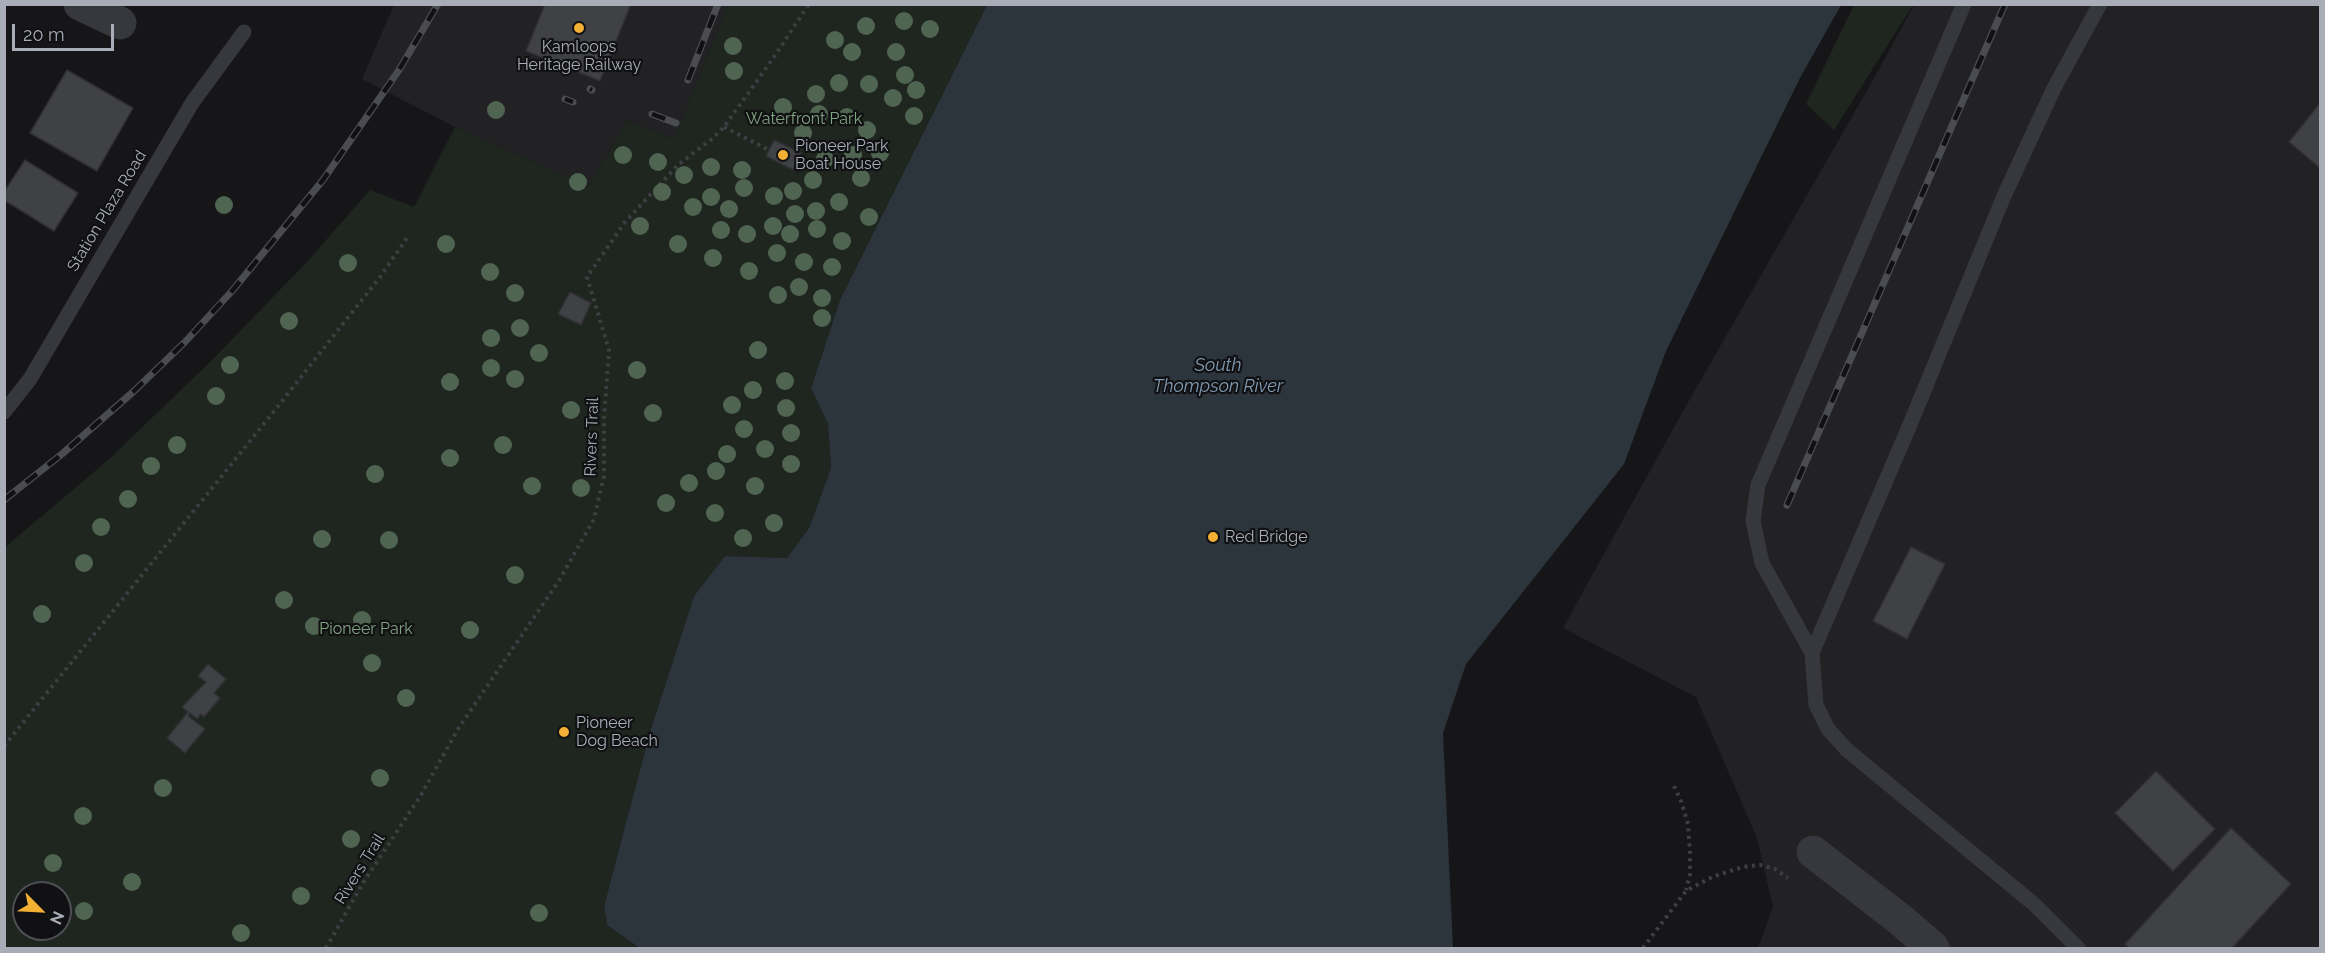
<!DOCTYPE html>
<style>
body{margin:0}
#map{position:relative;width:2325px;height:953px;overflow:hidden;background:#161618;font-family:Raleway,sans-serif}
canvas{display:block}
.frame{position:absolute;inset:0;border:6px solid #a8adb8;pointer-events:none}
.north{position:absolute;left:12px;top:881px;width:60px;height:60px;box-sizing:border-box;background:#111113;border:2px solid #4d4f55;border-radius:50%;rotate:114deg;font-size:16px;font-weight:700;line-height:24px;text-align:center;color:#a8adb8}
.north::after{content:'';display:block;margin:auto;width:21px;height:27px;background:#f2b134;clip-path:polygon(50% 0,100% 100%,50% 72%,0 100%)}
.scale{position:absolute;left:12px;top:24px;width:102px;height:27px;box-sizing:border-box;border:3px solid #a8adb8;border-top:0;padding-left:8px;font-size:18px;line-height:21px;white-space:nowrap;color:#a8adb8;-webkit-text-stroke:4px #111113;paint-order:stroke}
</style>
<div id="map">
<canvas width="2325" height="953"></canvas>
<div class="frame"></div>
<div class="north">N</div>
<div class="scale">20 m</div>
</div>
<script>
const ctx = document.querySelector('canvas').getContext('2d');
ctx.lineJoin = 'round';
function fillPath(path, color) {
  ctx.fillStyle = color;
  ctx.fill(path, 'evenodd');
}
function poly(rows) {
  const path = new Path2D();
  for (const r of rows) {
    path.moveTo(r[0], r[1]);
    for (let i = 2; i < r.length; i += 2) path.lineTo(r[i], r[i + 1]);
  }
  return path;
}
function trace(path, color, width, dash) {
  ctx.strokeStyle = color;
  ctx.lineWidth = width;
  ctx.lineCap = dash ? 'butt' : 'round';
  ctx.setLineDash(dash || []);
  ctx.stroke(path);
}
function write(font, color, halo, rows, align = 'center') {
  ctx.font = font + ' Raleway,sans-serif';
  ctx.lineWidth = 4.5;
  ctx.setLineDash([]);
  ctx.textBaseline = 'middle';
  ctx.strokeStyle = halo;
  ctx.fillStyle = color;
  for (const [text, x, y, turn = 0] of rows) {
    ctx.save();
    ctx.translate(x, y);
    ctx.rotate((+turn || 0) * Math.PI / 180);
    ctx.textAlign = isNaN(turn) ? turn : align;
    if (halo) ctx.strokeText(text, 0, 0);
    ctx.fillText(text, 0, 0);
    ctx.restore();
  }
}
fillPath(poly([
 [394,5,728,5,674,139,628,120,588,186,455,127,362,79],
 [1914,5,2320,5,2320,948,1758,948,1773,907,1757,838,1696,697,1563,628,1687,404,1872,82]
]), '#222225');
fillPath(poly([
 [728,5,987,5,840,300,811,388,828,424,831,468,809,528,787,558,725,556,694,596,650,732,604,906,607,925,638,948,5,948,4,548,108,460,210,362,305,264,370,190,414,207,455,127,588,186,628,120,674,139],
 [24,893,60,893,60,929,24,929],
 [1854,5,1913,5,1834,130,1806,104]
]), '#1e261f');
fillPath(poly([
 [987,5,1841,5,1800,78,1666,351,1624,464,1466,664,1443,733,1453,948,639,948,607,925,604,906,650,732,694,596,725,556,787,558,809,528,831,468,828,424,811,388,840,300]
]), '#2c353c');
const building = poly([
 [545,4,631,4,600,81,526,51,545,4],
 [67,70,133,108,97,171,30,133,67,70],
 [2320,103,2320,168,2289,142,2320,103],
 [774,140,801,153,793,170,766,156,774,140],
 [25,160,78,193,54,231,4,200,4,192,25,160],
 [570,292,591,303,581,325,558,314,570,292],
 [1911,547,1945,564,1907,639,1873,621,1911,547],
 [208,664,226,679,214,693,220,698,204,717,201,714,197,719,190,713,188,716,205,729,185,753,167,738,188,712,182,707,206,682,198,676,208,664],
 [2156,771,2215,829,2173,871,2115,813,2156,771],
 [2231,828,2291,884,2232,948,2129,948,2125,944,2231,828]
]);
fillPath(building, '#404145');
trace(building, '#303034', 1.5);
trace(poly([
 [724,127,769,150],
 [4,746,271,415,380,277,407,238],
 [1674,786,1681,801,1688,824,1690,853,1690,875,1686,890],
 [326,948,363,883,421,795,458,729,560,579,594,519,604,476,604,419,609,350,587,277,625,222,679,164,712,139,724,127,774,57,809,4],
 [1643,948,1686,891,1712,877,1743,867,1760,865,1775,869,1788,878]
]), '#3d3f44', 4, [3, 4.5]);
trace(poly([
 [4,412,30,379,192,103,244,32],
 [1812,653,1762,563,1753,521,1758,485,1964,4],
 [2078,948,2035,905,1847,750,1828,729,1816,705,1812,653,1911,422,2004,196,2054,88,2100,4]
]), '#37383d', 15);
trace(poly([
 [80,4,120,23],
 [1813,852,1902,921,1933,948]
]), '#37383d', 33);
const rail = poly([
 [688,80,718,4],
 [590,89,592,90],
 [565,99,573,102],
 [652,114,676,123],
 [4,500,62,454,133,392,185,342,232,291,323,180,399,70,438,4],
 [1787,505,2005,4]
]);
trace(rail, '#4a4c52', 7);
trace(rail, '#111113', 4.5, [14]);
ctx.fillStyle = '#506452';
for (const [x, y] of [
 [904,21],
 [866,26],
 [930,29],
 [835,40],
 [733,46],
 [852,52],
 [896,52],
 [734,71],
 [905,75],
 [839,83],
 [869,84],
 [916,90],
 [816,94],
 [893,98],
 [783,107],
 [496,110],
 [819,114],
 [914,116],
 [847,117],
 [867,130],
 [803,133],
 [880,153],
 [623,155],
 [853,155],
 [825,159],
 [658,162],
 [711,167],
 [742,170],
 [684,175],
 [861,178],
 [813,180],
 [578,182],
 [744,188],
 [793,191],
 [662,192],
 [774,196],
 [711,197],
 [839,202],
 [224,205],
 [693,207],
 [729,209],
 [816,211],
 [795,214],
 [869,217],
 [640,226],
 [773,226],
 [817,229],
 [721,230],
 [747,234],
 [790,234],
 [842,241],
 [446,244],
 [678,244],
 [777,253],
 [713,258],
 [804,262],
 [348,263],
 [832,267],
 [749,271],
 [490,272],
 [799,287],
 [515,293],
 [778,295],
 [822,298],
 [822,318],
 [289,321],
 [520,328],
 [491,338],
 [758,350],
 [539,353],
 [230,365],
 [491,368],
 [637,370],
 [515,379],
 [785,381],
 [450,382],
 [753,390],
 [216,396],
 [732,405],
 [786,408],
 [571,410],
 [653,413],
 [744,429],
 [791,433],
 [177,445],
 [503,445],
 [765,449],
 [727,454],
 [450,458],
 [791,464],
 [151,466],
 [716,471],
 [375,474],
 [689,483],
 [532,486],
 [755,486],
 [581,488],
 [128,499],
 [666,503],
 [715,513],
 [774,523],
 [101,527],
 [743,538],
 [322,539],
 [389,540],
 [84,563],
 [515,575],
 [284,600],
 [42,614],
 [362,620],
 [314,626],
 [470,630],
 [372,663],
 [406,698],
 [380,778],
 [163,788],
 [83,816],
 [351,839],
 [53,863],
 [132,882],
 [301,896],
 [84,911],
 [539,913],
 [241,933]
]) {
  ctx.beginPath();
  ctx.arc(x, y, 9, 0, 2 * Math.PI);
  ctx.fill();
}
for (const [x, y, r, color] of [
 [579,28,6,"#f2b134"],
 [783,155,6,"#f2b134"],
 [1213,537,6,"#f2b134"],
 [564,732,6,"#f2b134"]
]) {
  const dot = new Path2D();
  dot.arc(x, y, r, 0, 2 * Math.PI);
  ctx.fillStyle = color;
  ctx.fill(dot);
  trace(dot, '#111113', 2);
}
write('16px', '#a8adb8', '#111113', [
 ["Kamloops",579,47,"center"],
 ["Heritage Railway",579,65,"center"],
 ["Pioneer Park",795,146],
 ["Boat House",795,164],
 ["Red Bridge",1225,537],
 ["Pioneer",576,723],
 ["Dog Beach",576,741]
], 'left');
write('16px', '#7fa381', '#111113', [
 ["Waterfront Park",804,119],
 ["Pioneer Park",366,629]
]);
write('16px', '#a8adb8', '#111113', [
 ["Station Plaza Road",107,211,-59],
 ["Rivers Trail",592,437,-88],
 ["Rivers Trail",360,869,-58]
]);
write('italic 18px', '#7f9bb3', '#111113', [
 ["South",1218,366],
 ["Thompson River",1218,387]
]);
</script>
